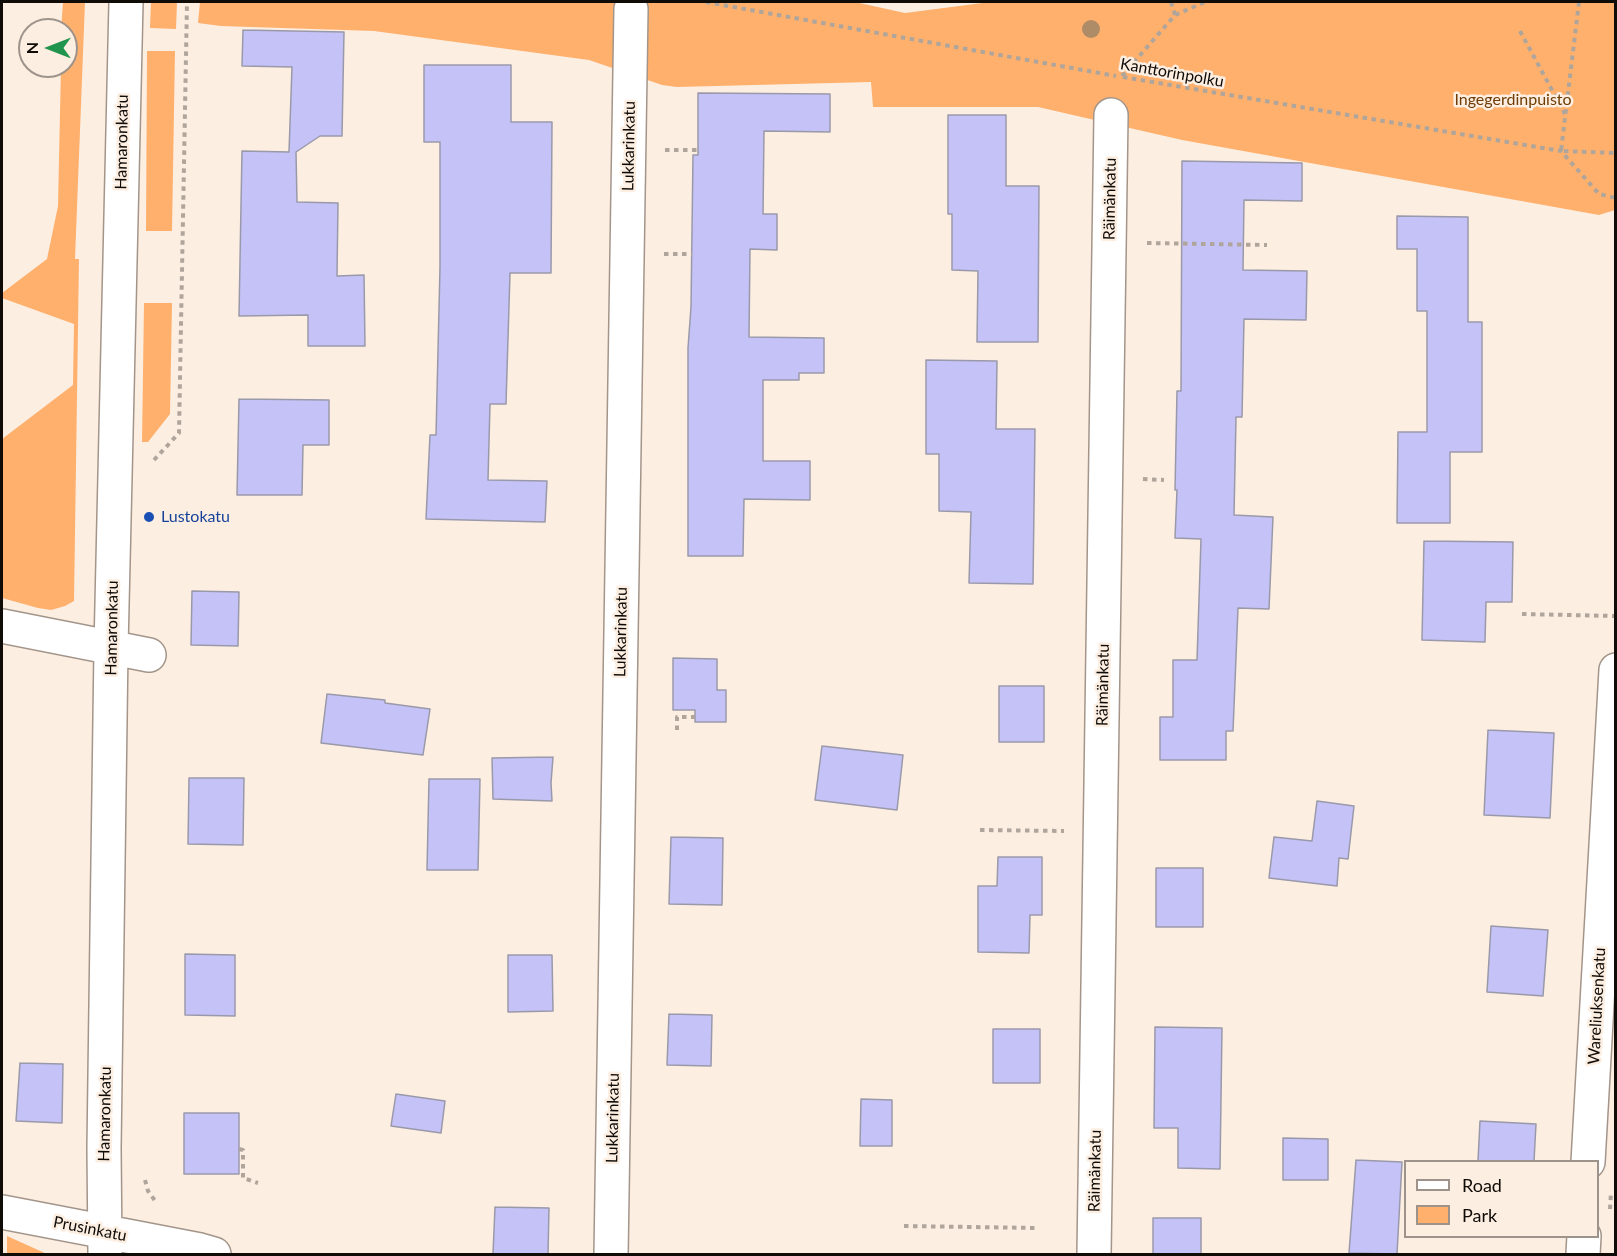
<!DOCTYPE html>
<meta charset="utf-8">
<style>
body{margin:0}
#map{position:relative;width:1617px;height:1256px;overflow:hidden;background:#fdeee2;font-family:Lato,sans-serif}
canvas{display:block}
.frame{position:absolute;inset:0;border:3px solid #0f0b07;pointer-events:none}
.legend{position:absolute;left:1404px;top:1160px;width:195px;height:78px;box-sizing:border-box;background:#fdeee2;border:2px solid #9e938a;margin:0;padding:8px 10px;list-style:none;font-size:18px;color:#0f0b07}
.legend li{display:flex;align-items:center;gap:12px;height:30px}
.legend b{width:30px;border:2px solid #9e938a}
.north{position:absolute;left:18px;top:18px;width:60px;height:60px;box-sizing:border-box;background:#fdeee2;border:2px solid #9e938a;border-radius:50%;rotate:270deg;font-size:16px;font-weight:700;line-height:24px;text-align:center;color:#0f0b07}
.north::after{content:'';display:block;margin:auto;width:21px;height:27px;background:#21944e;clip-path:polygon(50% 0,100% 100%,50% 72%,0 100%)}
</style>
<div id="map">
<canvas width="1617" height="1256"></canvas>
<div class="frame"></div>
<ul class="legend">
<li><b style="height:8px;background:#fff"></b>Road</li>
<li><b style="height:16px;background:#ffb06d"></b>Park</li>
</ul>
<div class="north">N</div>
</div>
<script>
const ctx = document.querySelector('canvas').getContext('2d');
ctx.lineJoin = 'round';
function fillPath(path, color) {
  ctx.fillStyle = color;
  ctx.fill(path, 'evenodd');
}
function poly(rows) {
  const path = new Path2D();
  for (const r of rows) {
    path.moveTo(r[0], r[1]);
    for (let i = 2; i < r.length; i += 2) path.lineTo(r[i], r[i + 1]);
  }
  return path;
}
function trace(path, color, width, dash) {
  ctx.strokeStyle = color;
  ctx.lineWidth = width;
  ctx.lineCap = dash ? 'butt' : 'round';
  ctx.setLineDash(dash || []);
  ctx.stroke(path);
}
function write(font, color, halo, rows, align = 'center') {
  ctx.font = font + ' Lato,sans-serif';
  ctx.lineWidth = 5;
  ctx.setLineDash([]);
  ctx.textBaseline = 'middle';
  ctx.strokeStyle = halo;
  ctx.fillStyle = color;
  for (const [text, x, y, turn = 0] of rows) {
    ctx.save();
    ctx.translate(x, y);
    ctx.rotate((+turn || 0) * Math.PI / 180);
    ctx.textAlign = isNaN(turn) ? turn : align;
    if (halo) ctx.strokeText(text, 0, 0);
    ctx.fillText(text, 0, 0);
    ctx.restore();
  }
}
fillPath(poly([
 [63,2,85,2,75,259,79,259,74,601,65,606,51,610,38,608,2,598,2,439,73,385,74,324,2,298,2,293,47,259,58,206,61,66,66,66,66,30,61,30],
 [151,2,177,2,176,29,150,28],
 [200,2,855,2,905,13,990,2,1615,2,1615,210,1599,215,1182,140,1038,107,873,107,871,82,677,87,662,85,589,60,374,31,221,26,198,23],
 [147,51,175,51,172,231,146,231],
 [144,303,172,303,170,414,148,442,142,442],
 [7,1236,47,1254,7,1254]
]), '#ffb06d');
const building = poly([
 [243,30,344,32,342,136,320,136,296,152,297,202,338,203,337,276,364,275,365,346,308,346,308,315,239,316,242,151,289,152,292,67,242,66,243,30],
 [424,65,511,65,511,122,552,122,551,273,510,273,506,404,490,404,488,480,547,481,545,522,426,519,430,435,436,435,440,267,440,142,424,142,424,65],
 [698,93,830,94,830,132,764,131,763,214,777,214,777,250,750,249,749,337,824,338,824,373,799,373,799,380,763,380,763,461,810,461,810,500,744,499,743,556,688,556,688,348,691,307,693,155,698,155,698,93],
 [948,115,1006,115,1006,186,1039,186,1038,342,977,342,978,271,952,270,952,214,948,214,948,115],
 [1182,161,1302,163,1302,201,1244,200,1243,270,1307,271,1306,320,1244,319,1242,417,1236,417,1234,515,1273,517,1269,609,1238,608,1233,731,1226,731,1226,760,1160,760,1160,717,1173,717,1173,660,1197,660,1201,539,1175,538,1177,490,1175,490,1177,391,1181,391,1182,161],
 [1397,216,1468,217,1468,322,1482,322,1482,452,1450,452,1450,523,1397,523,1398,432,1427,432,1427,311,1417,311,1417,249,1397,249,1397,216],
 [926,360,997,361,996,429,1035,429,1033,584,969,583,971,512,939,511,939,454,926,454,926,360],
 [239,399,329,400,329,445,303,445,302,495,237,495,239,399],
 [1424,541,1513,542,1512,602,1486,602,1485,642,1422,640,1424,541],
 [192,591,239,592,238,646,191,645,192,591],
 [673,658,717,659,717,690,726,690,726,722,695,722,695,710,673,710,673,658],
 [999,686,1044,686,1044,742,999,742,999,686],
 [327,694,385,700,385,703,430,709,423,755,321,743,327,694],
 [1488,730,1554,733,1550,818,1484,815,1488,730],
 [822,746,903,755,897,810,815,800,822,746],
 [553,757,551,783,552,801,493,799,492,758,553,757],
 [189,778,244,778,243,845,188,844,189,778],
 [429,779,480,779,478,870,427,870,429,779],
 [1317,801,1354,806,1348,859,1339,858,1337,886,1269,878,1274,837,1312,841,1317,801],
 [671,837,723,838,722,905,669,904,671,837],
 [998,857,1042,857,1042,915,1030,915,1029,953,978,952,978,886,997,886,998,857],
 [1156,868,1203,868,1203,927,1156,927,1156,868],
 [1491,926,1548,930,1543,996,1487,992,1491,926],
 [185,954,235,955,235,1016,185,1015,185,954],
 [508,955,552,955,553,1011,508,1012,508,955],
 [669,1014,712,1015,711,1066,667,1065,669,1014],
 [1155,1027,1222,1028,1220,1169,1178,1168,1178,1128,1154,1128,1155,1027],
 [993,1029,1040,1029,1040,1083,993,1083,993,1029],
 [20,1063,63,1064,62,1123,16,1121,20,1063],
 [396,1094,445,1101,441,1133,391,1126,396,1094],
 [861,1099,892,1100,892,1146,860,1146,861,1099],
 [184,1113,239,1113,239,1174,184,1174,184,1113],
 [1480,1121,1536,1124,1534,1161,1478,1161,1480,1121],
 [1283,1138,1328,1139,1328,1180,1283,1180,1283,1138],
 [1356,1160,1402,1162,1397,1254,1349,1253,1356,1160],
 [495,1207,549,1208,548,1254,493,1254,495,1207],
 [1153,1218,1201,1218,1201,1254,1153,1254,1153,1218]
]);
fillPath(building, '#c5c2f8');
trace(building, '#9a99a9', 1.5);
const minor = poly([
 [2,626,149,655],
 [1588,1162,1616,670],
 [2,1212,200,1250,214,1254],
 [105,1254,104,1148,111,648,126,2],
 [611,1254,631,9],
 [1094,1254,1111,115],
 [1583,1254,1584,1236]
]);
trace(minor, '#a3958a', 36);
trace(poly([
 [706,2,1116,76],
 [1171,2,1175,15],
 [1579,2,1561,151,1616,153],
 [1520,31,1565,114],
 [1122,76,1175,15,1205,2],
 [1123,77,1561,151,1599,194,1616,198],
 [665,150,698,150],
 [1147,243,1267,245],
 [664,254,692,254],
 [154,460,179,433,187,2],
 [1143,479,1164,480],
 [1522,614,1616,616],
 [677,730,677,717,695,717],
 [980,830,1064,831],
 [239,1149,243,1150,243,1178,258,1183],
 [145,1180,148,1191,156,1202],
 [1610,1209,1611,1192],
 [904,1226,1038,1228]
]), '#b0a59b', 4, [4.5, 4.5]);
trace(minor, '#fff', 33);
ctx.fillStyle = '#af8c68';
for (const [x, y] of [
 [1091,29]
]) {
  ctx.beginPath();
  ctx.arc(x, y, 9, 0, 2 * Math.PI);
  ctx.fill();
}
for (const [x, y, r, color] of [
 [149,517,6,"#1a4fb4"]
]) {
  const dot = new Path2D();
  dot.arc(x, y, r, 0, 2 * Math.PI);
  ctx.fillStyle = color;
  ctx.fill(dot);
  trace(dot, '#fdeee2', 2);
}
write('16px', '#0f0b07', '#fdeee2', [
 ["Kanttorinpolku",1172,73,10],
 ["Hamaronkatu",122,142,-89],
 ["Lukkarinkatu",629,146,-89],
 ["Räimänkatu",1110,199,-89],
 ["Hamaronkatu",112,628,-89],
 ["Lukkarinkatu",621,632,-89],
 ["Räimänkatu",1103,685,-89],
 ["Wareliuksenkatu",1597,1006,-87],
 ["Hamaronkatu",105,1114,-89],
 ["Lukkarinkatu",613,1118,-89],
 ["Räimänkatu",1095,1171,-89],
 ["Prusinkatu",90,1229,11]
]);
write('16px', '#6f3c05', '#fdeee2', [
 ["Ingegerdinpuisto",1513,100]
]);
write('16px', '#164399', '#fdeee2', [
 ["Lustokatu",161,517]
], 'left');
</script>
